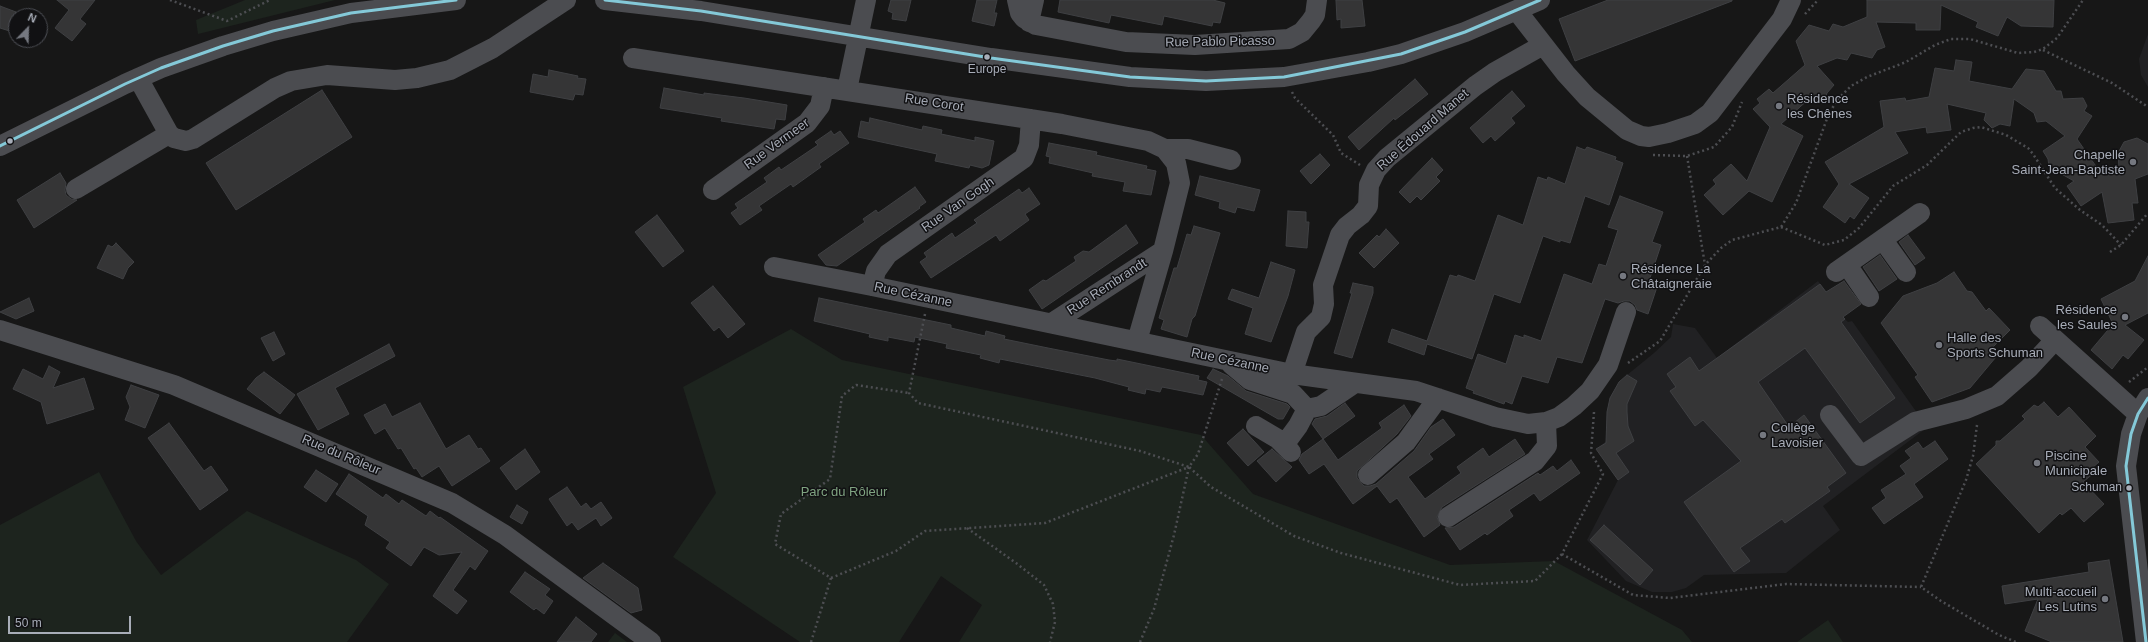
<!DOCTYPE html>
<meta charset="utf-8">
<style>
body{margin:0}
#map{position:relative;width:2148px;height:642px;overflow:hidden;background:#171717;font-family:Arial,sans-serif}
canvas{display:block}
.north{position:absolute;left:8px;top:8px;width:40px;height:40px;box-sizing:border-box;background:#111113;border:1px solid #4d4f55;border-radius:50%;rotate:23deg;font-size:11px;font-weight:700;line-height:16px;text-align:center;color:#a8adb8}
.north::after{content:'';display:block;margin:auto;width:14px;height:18px;background:#757880;clip-path:polygon(50% 0,100% 100%,50% 72%,0 100%)}
.scale{position:absolute;left:8px;top:616px;width:123px;height:18px;box-sizing:border-box;border:2px solid #a8adb8;border-top:0;padding-left:5px;font-size:12px;line-height:14px;white-space:nowrap;color:#a8adb8;-webkit-text-stroke:3px #111113;paint-order:stroke}
</style>
<div id="map">
<canvas width="2148" height="642"></canvas>
<div class="north">N</div>
<div class="scale">50 m</div>
</div>
<script>
const ctx = document.querySelector('canvas').getContext('2d');
ctx.lineJoin = 'round';
function fillPath(path, color) {
  ctx.fillStyle = color;
  ctx.fill(path, 'evenodd');
}
function poly(rows) {
  const path = new Path2D();
  for (const r of rows) {
    path.moveTo(r[0], r[1]);
    for (let i = 2; i < r.length; i += 2) path.lineTo(r[i], r[i + 1]);
  }
  return path;
}
function trace(path, color, width, dash) {
  ctx.strokeStyle = color;
  ctx.lineWidth = width;
  ctx.lineCap = dash ? 'butt' : 'round';
  ctx.setLineDash(dash || []);
  ctx.stroke(path);
}
function write(font, color, halo, rows, align = 'center') {
  ctx.font = font + ' Arial,sans-serif';
  ctx.lineWidth = 3;
  ctx.setLineDash([]);
  ctx.textBaseline = 'middle';
  ctx.strokeStyle = halo;
  ctx.fillStyle = color;
  for (const [text, x, y, turn = 0] of rows) {
    ctx.save();
    ctx.translate(x, y);
    ctx.rotate((+turn || 0) * Math.PI / 180);
    ctx.textAlign = isNaN(turn) ? turn : align;
    if (halo) ctx.strokeText(text, 0, 0);
    ctx.fillText(text, 0, 0);
    ctx.restore();
  }
}
fillPath(poly([
 [2148,34,2148,87,2141,75,2139,59],
 [1818,281,1845,319,1848,322,1852,321,1920,417,1925,429,1823,506,1840,530,1786,573,1704,575,1686,588,1672,592,1652,592,1626,581,1587,540,1618,480,1596,449,1609,439,1607,415,1613,394,1627,375,1654,353,1671,337,1673,324,1695,328,1717,358]
]), '#212123');
fillPath(poly([
 [245,0,335,0,198,34,196,20],
 [791,329,842,360,1201,435,1253,494,1450,565,1554,561,1682,630,1692,642,959,642,982,605,941,576,899,642,800,642,673,557,716,493,683,387],
 [99,472,136,541,161,575,247,511,356,560,389,584,347,642,0,642,0,525],
 [1828,620,1843,642,1797,642],
 [615,633,627,642,608,642]
]), '#1d241e');
const building = poly([
 [57,0,95,0,80,19,86,24,72,41,55,28,69,10,57,0],
 [891,0,911,0,906,21,892,19,893,13,888,11,891,0],
 [977,0,997,0,994,13,997,13,994,26,972,21,977,0],
 [1060,0,1213,0,1225,3,1220,23,1213,22,1212,26,1164,16,1162,25,1111,15,1109,23,1058,12,1060,0],
 [1336,0,1362,0,1365,26,1341,28,1341,19,1337,20,1336,0],
 [1608,0,1732,0,1732,1,1575,61,1559,19,1608,0],
 [1867,0,2054,0,2053,27,2021,26,2007,17,1998,36,1976,27,1978,22,1941,5,1940,30,1916,30,1916,23,1876,22,1885,47,1877,50,1872,58,1851,53,1847,60,1837,58,1817,66,1834,85,1827,93,1825,100,1815,103,1810,98,1781,124,1803,136,1772,202,1749,191,1723,215,1704,195,1716,184,1713,180,1731,164,1747,181,1770,127,1753,109,1760,103,1757,99,1769,89,1773,93,1805,65,1796,41,1809,25,1829,31,1833,24,1843,27,1867,17,1867,0],
 [0,6,16,12,16,33,0,28,0,6],
 [1956,60,1972,62,1969,81,2012,89,2026,69,2044,71,2056,91,2061,91,2063,99,2083,98,2087,106,2084,111,2092,116,2077,139,2100,172,2119,168,2118,153,2124,142,2137,138,2148,144,2148,174,2135,179,2138,203,2132,203,2134,220,2108,223,2102,192,2081,206,2067,186,2074,181,2049,167,2048,159,2043,151,2065,136,2046,121,2037,122,2034,113,2014,99,2010,126,2000,124,1992,128,1984,120,1986,113,1947,104,1951,130,1927,133,1926,127,1895,132,1908,153,1849,184,1869,198,1854,219,1850,216,1845,223,1823,207,1839,184,1825,162,1884,127,1880,101,1905,98,1906,101,1929,97,1935,68,1954,71,1956,60],
 [549,70,578,76,577,78,586,79,583,95,575,94,573,100,530,92,533,74,548,77,549,70],
 [1415,79,1428,94,1395,120,1394,118,1359,150,1348,137,1415,79],
 [664,88,704,95,704,93,744,98,787,105,785,120,776,119,774,129,721,121,722,118,660,108,664,88],
 [322,90,352,137,236,210,206,163,322,90],
 [1512,91,1525,106,1511,118,1515,123,1495,141,1491,136,1483,143,1470,128,1512,91],
 [870,118,922,130,923,126,942,130,941,134,975,141,975,137,994,141,989,165,982,168,970,165,969,168,935,161,937,154,858,137,861,121,869,123,870,118],
 [831,131,834,135,840,131,849,143,819,164,821,167,793,187,791,184,759,206,762,210,740,225,731,213,738,208,735,204,767,182,764,178,779,167,781,170,818,145,815,142,831,131],
 [1049,143,1097,152,1096,155,1147,166,1146,169,1156,171,1151,195,1123,191,1125,182,1092,176,1093,173,1049,163,1050,157,1046,156,1049,143],
 [1577,147,1585,150,1587,147,1616,157,1615,160,1623,163,1609,205,1585,196,1570,243,1560,240,1560,242,1543,236,1520,303,1494,294,1472,359,1427,344,1424,355,1388,342,1392,329,1427,341,1450,275,1457,277,1458,275,1475,281,1498,215,1523,225,1538,177,1547,180,1548,177,1565,184,1577,147],
 [1320,154,1330,165,1311,184,1300,171,1320,154],
 [1432,158,1443,170,1436,177,1440,181,1421,200,1417,196,1410,203,1399,192,1432,158],
 [60,173,66,183,65,190,66,195,71,199,77,200,34,228,17,200,60,173],
 [1200,176,1260,190,1254,211,1237,207,1235,213,1219,208,1220,202,1195,195,1200,176],
 [915,187,926,202,919,207,920,208,837,266,826,265,818,255,865,222,863,219,876,210,878,213,915,187],
 [1029,188,1040,204,1025,214,1029,220,1000,241,996,235,931,278,920,262,927,257,924,253,952,233,955,238,977,223,974,220,1019,189,1022,193,1029,188],
 [1620,196,1663,212,1652,242,1661,245,1649,281,1658,284,1648,314,1637,310,1635,305,1630,301,1624,301,1618,303,1605,299,1582,363,1557,357,1548,383,1522,376,1512,404,1505,401,1504,404,1473,393,1474,391,1466,388,1478,354,1506,364,1515,335,1524,338,1524,335,1541,341,1564,274,1592,284,1599,264,1606,266,1618,230,1608,227,1620,196],
 [1288,211,1306,212,1306,222,1309,222,1307,248,1286,246,1288,211],
 [657,215,684,251,663,267,635,232,657,215],
 [1126,225,1138,243,1042,309,1029,290,1043,280,1046,281,1076,261,1074,257,1083,251,1089,252,1126,225],
 [1194,226,1220,233,1195,316,1192,319,1187,337,1161,329,1164,320,1159,318,1174,268,1177,268,1187,234,1191,235,1194,226],
 [1386,229,1399,243,1374,268,1359,253,1377,235,1379,237,1386,229],
 [1908,235,1925,258,1915,265,1899,242,1908,235],
 [116,243,134,262,128,268,123,279,97,268,108,245,112,247,116,243],
 [1880,255,1897,279,1879,291,1863,267,1880,255],
 [2148,256,2148,313,2125,325,2144,340,2128,359,2123,355,2112,369,2091,350,2113,324,2101,299,2135,281,2148,256],
 [1271,262,1295,270,1288,296,1271,342,1245,334,1253,308,1228,299,1232,289,1259,298,1271,262],
 [1954,272,1967,291,1972,292,1986,311,1989,308,2010,330,1991,349,1996,357,1970,388,1932,402,1915,377,1918,375,1881,323,1903,296,1937,283,1954,272],
 [1844,281,1861,304,1843,317,1845,319,1841,322,1895,398,1860,423,1805,348,1758,382,1789,427,1804,415,1846,473,1827,487,1830,491,1785,523,1782,519,1740,548,1750,561,1734,572,1684,502,1741,461,1703,420,1695,426,1670,391,1676,387,1667,374,1690,357,1699,371,1820,284,1826,292,1844,281],
 [1353,283,1373,287,1373,293,1352,358,1334,353,1352,293,1350,293,1353,283],
 [713,286,745,324,728,338,719,327,714,331,691,303,713,286],
 [29,298,34,311,16,319,0,312,29,298],
 [819,298,951,325,951,328,985,336,986,331,1005,336,1004,339,1048,348,1109,360,1117,361,1117,359,1199,376,1198,380,1207,382,1203,395,1162,387,1160,392,1146,389,1145,394,1128,390,1129,387,1095,378,1000,359,999,363,980,358,981,355,946,348,947,344,915,337,914,342,888,337,888,341,869,337,870,334,814,321,819,298],
 [274,332,285,354,273,361,261,338,274,332],
 [389,344,395,356,335,388,349,414,318,430,297,394,389,344],
 [49,366,60,372,53,388,84,378,94,409,47,424,41,402,13,389,23,369,43,379,49,366],
 [1213,369,1228,376,1246,391,1287,404,1290,407,1283,419,1278,419,1207,378,1213,369],
 [264,372,295,395,280,414,247,389,256,378,264,372],
 [1627,375,1637,381,1627,404,1627,412,1628,426,1634,441,1616,453,1629,472,1618,480,1596,449,1606,443,1607,412,1610,398,1619,382,1627,375],
 [131,385,159,395,145,428,125,420,130,407,126,397,131,385],
 [2044,402,2058,417,2069,407,2096,436,2085,447,2099,462,2092,468,2095,472,2083,482,2104,504,2084,522,2071,508,2062,515,2060,513,2039,533,1976,464,1996,445,1996,441,2000,441,2025,419,2022,416,2034,405,2038,407,2044,402],
 [420,403,446,449,469,435,478,449,481,448,490,461,452,486,439,466,422,477,416,468,414,469,401,448,398,449,385,428,375,434,364,415,385,404,392,417,420,403],
 [1345,403,1355,416,1323,439,1312,424,1315,419,1327,416,1345,403],
 [1404,405,1411,416,1397,434,1357,471,1357,478,1364,486,1370,486,1376,484,1414,451,1431,427,1443,419,1455,435,1429,454,1433,459,1408,477,1425,499,1461,473,1457,467,1483,448,1489,457,1515,439,1525,454,1442,507,1437,517,1440,525,1424,537,1397,498,1390,503,1377,486,1353,504,1324,464,1309,474,1299,460,1302,454,1323,439,1338,460,1382,428,1379,423,1404,405],
 [169,423,204,471,211,466,228,490,200,510,148,438,169,423],
 [1243,429,1264,452,1248,466,1227,443,1243,429],
 [1935,441,1948,459,1914,484,1923,497,1884,524,1872,508,1886,498,1881,490,1906,474,1900,466,1911,458,1905,451,1918,442,1923,449,1935,441],
 [525,449,540,472,516,490,500,468,525,449],
 [1272,449,1292,467,1276,482,1257,461,1272,449],
 [1571,460,1580,473,1540,501,1534,493,1509,510,1513,516,1487,535,1485,533,1460,550,1445,528,1454,527,1538,473,1540,475,1553,466,1557,471,1571,460],
 [316,470,338,484,326,502,304,487,316,470],
 [349,474,383,498,386,494,399,504,402,500,426,516,430,511,439,518,440,517,488,551,475,570,470,566,453,590,467,601,457,614,433,596,462,552,439,555,424,547,411,566,386,548,390,542,365,525,368,516,336,494,349,474],
 [567,487,581,507,586,503,591,509,601,502,612,518,601,526,596,518,578,530,572,522,567,526,549,499,567,487],
 [517,505,528,512,522,524,510,517,517,505],
 [1604,525,1653,570,1640,585,1590,540,1604,525],
 [2109,560,2123,642,2052,642,2025,631,2038,599,2005,604,2002,586,2089,572,2088,563,2109,560],
 [603,563,638,588,642,610,631,613,583,578,603,563],
 [525,572,550,589,545,595,553,601,544,614,536,608,534,610,510,592,525,572],
 [576,617,597,634,591,642,557,642,576,617]
]);
fillPath(building, '#353536');
trace(building, '#3f4043', 1);
trace(poly([
 [170,0,227,21,270,0],
 [1805,14,1818,0],
 [2043,50,2112,83,2148,107],
 [1292,92,1295,98,1333,135,1341,153,1360,165],
 [1653,155,1687,156,1714,147,1732,127,1742,102],
 [1687,156,1705,265],
 [1781,227,1825,245,1844,240,1859,228,1893,186,1927,165,1961,132,1973,128,1981,127,2006,135,2028,148,2033,154,2055,188,2080,210,2102,225,2121,245],
 [2110,252,2121,245,2148,213],
 [925,314,909,393,918,403,1140,451,1189,467],
 [1628,363,1660,341,1705,265,1721,248,1732,240,1781,227,1796,203,1828,116,1837,100,1851,86,1867,77,1906,62,1935,45,1951,39,1970,39,2018,53,2034,52,2043,49,2057,38,2083,0],
 [1222,379,1198,454,1189,467,1211,487,1294,536,1341,553,1460,585,1535,581,1562,554],
 [2129,382,2148,367],
 [1594,412,1591,453,1603,474,1562,554,1633,595,1670,598,1786,584,1921,587],
 [1977,425,1973,456,1966,480,1921,587,1941,601,1999,635,2016,642],
 [967,528,1016,563,1044,585,1053,604,1055,622,1050,642],
 [831,578,896,551,925,531,1045,523,1189,467],
 [811,642,831,578,775,544,781,514,830,479,842,396,856,385,909,393],
 [1140,642,1154,609,1174,535,1189,467]
]), '#4d4e52', 2.5, [2, 3]);
trace(poly([
 [605,0,701,11,991,58,1130,77,1206,81,1284,77,1368,62,1401,54,1465,32,1540,0],
 [1017,0,1020,13,1024,18,1036,25,1126,42,1195,45,1289,39,1302,32,1311,21,1315,15,1317,0],
 [1517,11,1566,74,1587,97,1627,130,1641,136,1649,137,1668,133,1695,124,1710,113,1782,19,1791,0],
 [1029,22,1034,0],
 [633,58,1062,124,1148,141,1165,149,1188,149,1231,160],
 [138,78,169,134,174,138,186,141,193,139,275,88,291,81,327,75,395,80,417,78,450,70,493,48,566,0],
 [847,90,866,0],
 [0,146,125,84,161,68,223,46,273,31,351,13,456,0],
 [76,189,169,134],
 [713,190,807,123,820,106,824,87],
 [1883,240,1906,272],
 [1847,265,1869,297],
 [774,267,872,286,1292,374,1416,391,1495,417,1528,424,1546,422,1559,417,1574,406,1590,391,1608,365,1626,312],
 [1836,272,1920,213],
 [872,286,876,271,888,254,1024,158,1029,145,1031,119],
 [1052,323,1163,251],
 [2040,326,2138,414],
 [0,330,174,385,452,503,505,535,651,642],
 [1137,341,1163,251,1180,183,1176,163,1165,149],
 [1231,364,1250,380,1293,394,1307,409],
 [1292,374,1306,332,1321,317,1324,304,1323,285,1340,235,1347,226,1361,215,1368,206,1369,185,1376,170,1387,158,1475,86,1495,72,1543,45],
 [1830,415,1861,456,1915,422,1966,409,1997,396,2029,368,2055,340],
 [1256,426,1278,439,1291,452],
 [1284,445,1298,426,1307,409,1321,406,1355,383],
 [1368,475,1406,442,1438,398],
 [1448,517,1535,461,1547,446,1546,422],
 [2146,642,2126,466,2131,434,2138,414,2148,398]
]), '#4b4c50', 20);
trace(poly([
 [605,0,701,11,991,58,1130,77,1206,81,1284,77,1401,54,1465,32,1540,0],
 [0,146,125,84,161,68,223,46,273,31,351,13,456,0],
 [2146,642,2126,466,2131,434,2138,414,2148,398]
]), '#84c9d8', 3);
for (const [x, y, r, color] of [
 [987,57,3.5,"#a8adb8"],
 [1779,106,4,"#757880"],
 [10,141,3.5,"#a8adb8"],
 [2133,162,4,"#757880"],
 [1623,276,4,"#757880"],
 [2125,317,4,"#757880"],
 [1939,345,4,"#757880"],
 [1763,435,4,"#757880"],
 [2037,463,4,"#757880"],
 [2129,488,3.5,"#a8adb8"],
 [2105,599,4,"#757880"]
]) {
  const dot = new Path2D();
  dot.arc(x, y, r, 0, 2 * Math.PI);
  ctx.fillStyle = color;
  ctx.fill(dot);
  trace(dot, '#111113', 1.5);
}
write('12px', '#a8adb8', '#111113', [
 ["Europe",987,70],
 ["Schuman",2122,488,"right"]
]);
write('13px', '#a8adb8', '#111113', [
 ["Rue Pablo Picasso",1220,42,-1],
 ["Rue Corot",934,103,9],
 ["Rue Édouard Manet",1423,130,-41],
 ["Rue Vermeer",777,144,-36],
 ["Rue Van Gogh",958,205,-35],
 ["Rue Rembrandt",1107,287,-33],
 ["Rue Cézanne",913,295,12],
 ["Rue Cézanne",1230,361,12],
 ["Rue du Rôleur",341,455,23]
]);
write('13px', '#a8adb8', '#111113', [
 ["Résidence",1787,99],
 ["les Chênes",1787,114],
 ["Chapelle",2125,155,"right"],
 ["Saint-Jean-Baptiste",2125,170,"right"],
 ["Résidence La",1631,269],
 ["Châtaigneraie",1631,284],
 ["Résidence",2117,310,"right"],
 ["les Saules",2117,325,"right"],
 ["Halle des",1947,338],
 ["Sports Schuman",1947,353],
 ["Collège",1771,428],
 ["Lavoisier",1771,443],
 ["Piscine",2045,456],
 ["Municipale",2045,471],
 ["Multi-accueil",2097,592,"right"],
 ["Les Lutins",2097,607,"right"]
], 'left');
write('13px', '#7fa381', '#111113', [
 ["Parc du Rôleur",844,492]
]);
</script>
